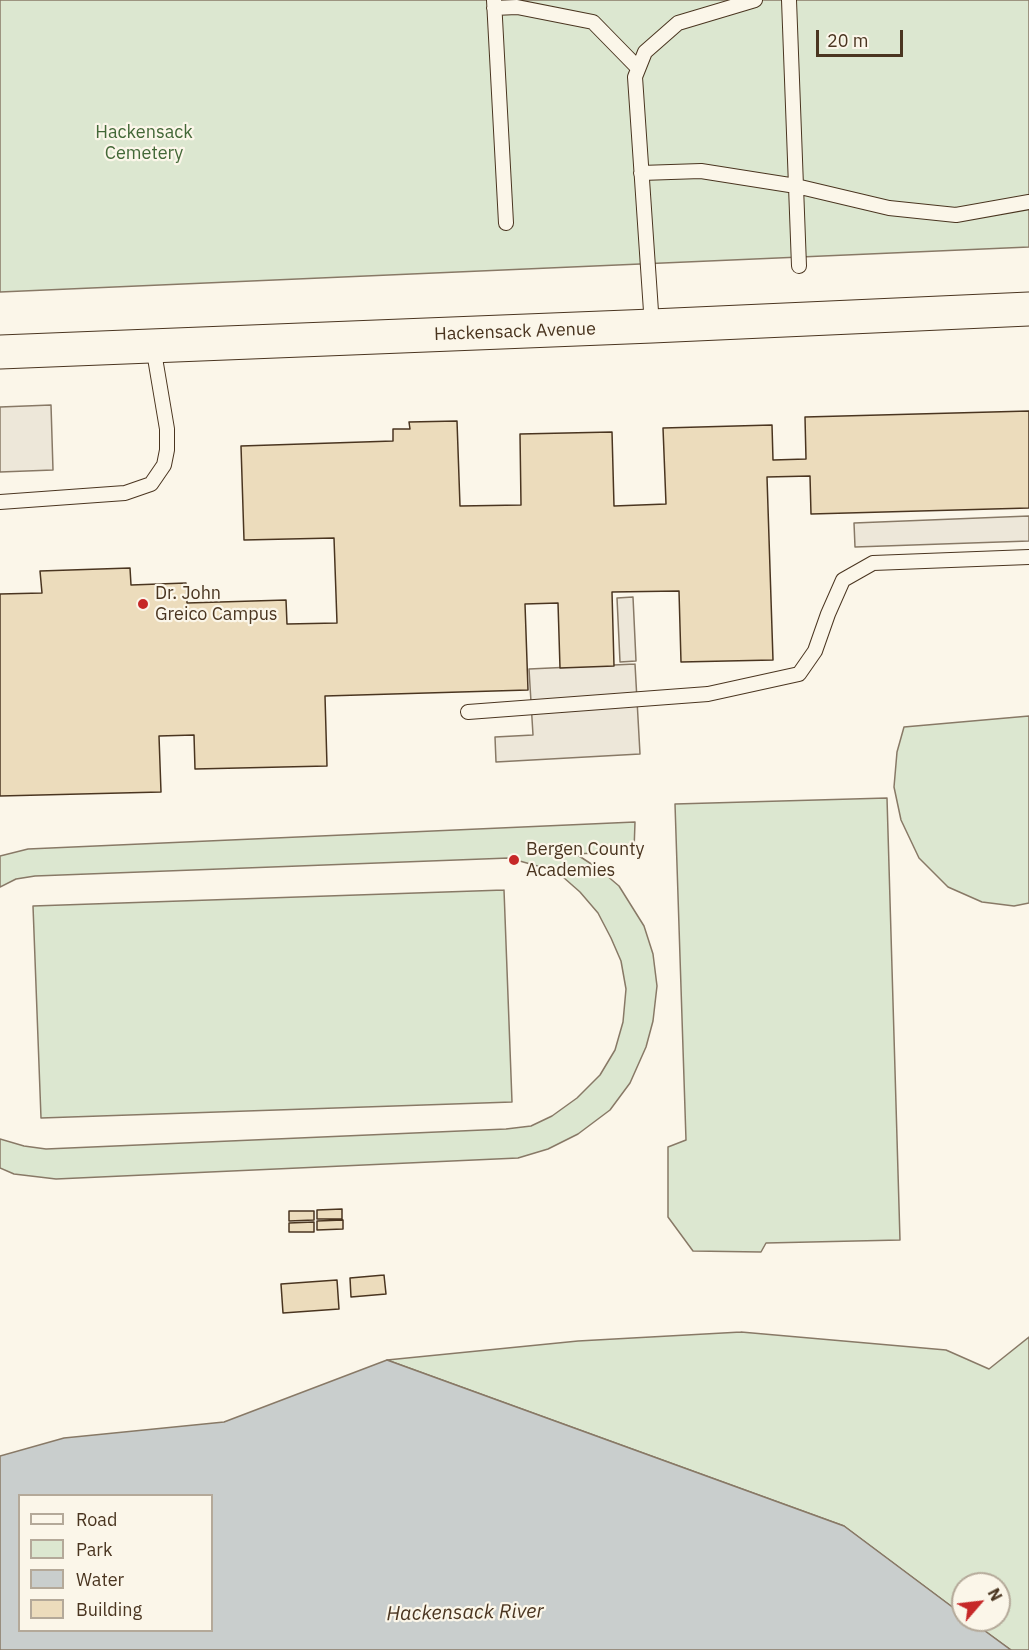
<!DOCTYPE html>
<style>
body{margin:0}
#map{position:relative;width:1029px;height:1650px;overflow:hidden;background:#fbf6e9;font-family:"IBM Plex Sans",sans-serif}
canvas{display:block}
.legend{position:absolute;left:18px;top:1494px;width:195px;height:138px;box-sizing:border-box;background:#fbf6e9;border:2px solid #b4a999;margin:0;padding:8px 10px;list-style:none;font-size:18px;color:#4a3520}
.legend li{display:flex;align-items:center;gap:12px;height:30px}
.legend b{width:30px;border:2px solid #b4a999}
.north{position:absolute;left:951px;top:1572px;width:60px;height:60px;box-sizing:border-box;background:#fbf6e9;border:2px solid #b4a999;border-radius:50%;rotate:62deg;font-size:16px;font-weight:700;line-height:24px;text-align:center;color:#4a3520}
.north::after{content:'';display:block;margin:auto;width:21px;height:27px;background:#c62828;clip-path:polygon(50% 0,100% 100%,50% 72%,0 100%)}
.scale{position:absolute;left:816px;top:30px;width:87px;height:27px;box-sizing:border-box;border:3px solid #4a3520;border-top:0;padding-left:8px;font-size:18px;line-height:21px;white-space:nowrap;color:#4a3520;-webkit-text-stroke:4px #fbf6e9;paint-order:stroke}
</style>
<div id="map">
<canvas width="1029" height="1650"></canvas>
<ul class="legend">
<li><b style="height:8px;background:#fbf6e9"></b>Road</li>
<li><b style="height:16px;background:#dce7d0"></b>Park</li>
<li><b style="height:16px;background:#c9cecd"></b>Water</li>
<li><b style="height:16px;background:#ecdcbc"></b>Building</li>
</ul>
<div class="north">N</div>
<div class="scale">20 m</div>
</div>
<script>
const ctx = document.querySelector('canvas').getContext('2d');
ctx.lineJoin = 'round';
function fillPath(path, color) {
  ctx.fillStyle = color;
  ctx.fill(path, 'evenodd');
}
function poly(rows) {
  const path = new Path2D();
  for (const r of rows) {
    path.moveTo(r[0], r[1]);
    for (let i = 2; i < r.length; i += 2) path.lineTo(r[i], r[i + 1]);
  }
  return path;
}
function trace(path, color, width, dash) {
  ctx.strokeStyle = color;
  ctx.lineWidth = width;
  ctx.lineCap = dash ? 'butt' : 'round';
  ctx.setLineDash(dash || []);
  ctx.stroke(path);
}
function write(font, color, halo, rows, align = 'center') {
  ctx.font = font + ' "IBM Plex Sans",sans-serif';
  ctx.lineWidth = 4.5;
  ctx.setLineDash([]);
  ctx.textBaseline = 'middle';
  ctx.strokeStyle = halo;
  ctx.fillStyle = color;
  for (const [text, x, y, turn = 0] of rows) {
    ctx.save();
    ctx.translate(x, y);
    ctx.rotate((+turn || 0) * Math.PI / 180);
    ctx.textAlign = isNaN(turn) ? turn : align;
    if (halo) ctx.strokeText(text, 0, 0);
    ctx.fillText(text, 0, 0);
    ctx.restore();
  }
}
const green = poly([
 [0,0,1029,0,1029,247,0,292,0,0],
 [1029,716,1029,903,1014,906,982,902,948,887,919,858,901,820,894,787,897,752,904,727,1029,716],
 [887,798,900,1240,766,1243,761,1252,693,1251,668,1217,668,1147,686,1140,675,804,887,798],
 [635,822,634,851,576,854,599,869,619,886,644,926,653,954,657,986,653,1021,646,1047,630,1083,610,1110,578,1134,548,1149,518,1158,56,1179,14,1174,0,1168,0,1139,24,1146,46,1149,506,1129,531,1126,552,1116,577,1098,600,1075,615,1050,623,1022,626,989,621,961,611,938,598,913,580,892,563,877,541,867,509,858,35,876,16,879,0,887,0,856,28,849,635,822],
 [504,890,512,1102,41,1118,33,906,504,890],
 [741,1332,946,1350,989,1369,1029,1337,1029,1650,1011,1650,970,1620,999,1620,999,1584,963,1584,963,1615,844,1526,387,1360,578,1341,741,1332]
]);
fillPath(green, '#dce7d0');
trace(green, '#887966', 1.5);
const parking = poly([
 [51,405,53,470,0,472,0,407,51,405],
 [1029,516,1029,541,855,547,854,523,1029,516],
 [633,597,636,661,620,662,617,598,633,597],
 [635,664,640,754,496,762,495,737,533,735,529,669,635,664]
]);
fillPath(parking, '#ede7d9');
trace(parking, '#887966', 1.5);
const water = poly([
 [387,1360,844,1526,963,1615,963,1620,970,1620,1011,1650,0,1650,0,1456,64,1438,224,1422,387,1360],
 [20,1496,212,1496,212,1630,20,1630,20,1496]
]);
fillPath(water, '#c9cecd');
trace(water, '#887966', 1.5);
const building = poly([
 [1029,411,1029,508,811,514,810,476,767,477,773,660,681,662,679,591,612,592,614,666,560,668,558,603,525,604,528,690,325,696,327,766,195,769,194,735,159,736,161,792,0,796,0,594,42,593,40,571,130,568,131,585,186,583,187,603,286,600,287,624,337,623,334,538,244,540,241,446,393,441,393,429,410,429,409,422,457,421,460,506,521,505,520,434,612,432,614,506,666,504,663,428,772,425,773,460,806,459,805,417,1029,411],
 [342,1209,342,1219,317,1219,317,1210,342,1209],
 [289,1211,314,1211,314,1220,289,1221,289,1211],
 [343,1220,343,1229,317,1230,317,1221,343,1220],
 [314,1222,314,1232,289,1232,289,1223,314,1222],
 [384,1275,386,1294,351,1297,350,1278,384,1275],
 [337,1280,339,1309,283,1313,281,1284,337,1280]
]);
fillPath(building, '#ecdcbc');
trace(building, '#4a3520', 1.5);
const service = poly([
 [494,0,506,223],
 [789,0,799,266],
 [494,8,517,7,593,22,638,68],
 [641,173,701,171,796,186,889,208,956,215,1029,202],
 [652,326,635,77,645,52,678,23,755,0],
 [0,502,125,493,151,484,164,465,167,450,167,429,153,346],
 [468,712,708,694,799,674,815,651,828,614,843,580,873,563,1029,557]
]);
const primary = poly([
 [0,352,652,326,1029,309]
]);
trace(service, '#4a3520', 16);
trace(primary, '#4a3520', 35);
trace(service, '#fbf6e9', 14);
trace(primary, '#fbf6e9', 33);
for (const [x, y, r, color] of [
 [143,604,6,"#c62828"],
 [514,860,6,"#c62828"]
]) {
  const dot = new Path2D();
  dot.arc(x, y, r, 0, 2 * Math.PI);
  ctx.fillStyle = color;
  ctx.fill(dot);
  trace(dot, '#fbf6e9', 2);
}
write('18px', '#436837', '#fbf6e9', [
 ["Hackensack",144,133],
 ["Cemetery",144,154]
]);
write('18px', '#4a3520', '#fbf6e9', [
 ["Hackensack Avenue",515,332,-2]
]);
write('18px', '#4a3520', '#fbf6e9', [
 ["Dr. John",155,594],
 ["Greico Campus",155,615],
 ["Bergen County",526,850],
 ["Academies",526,871]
], 'left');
write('italic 20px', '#4a3520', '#fbf6e9', [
 ["Hackensack River",465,1613,-1]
]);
</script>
